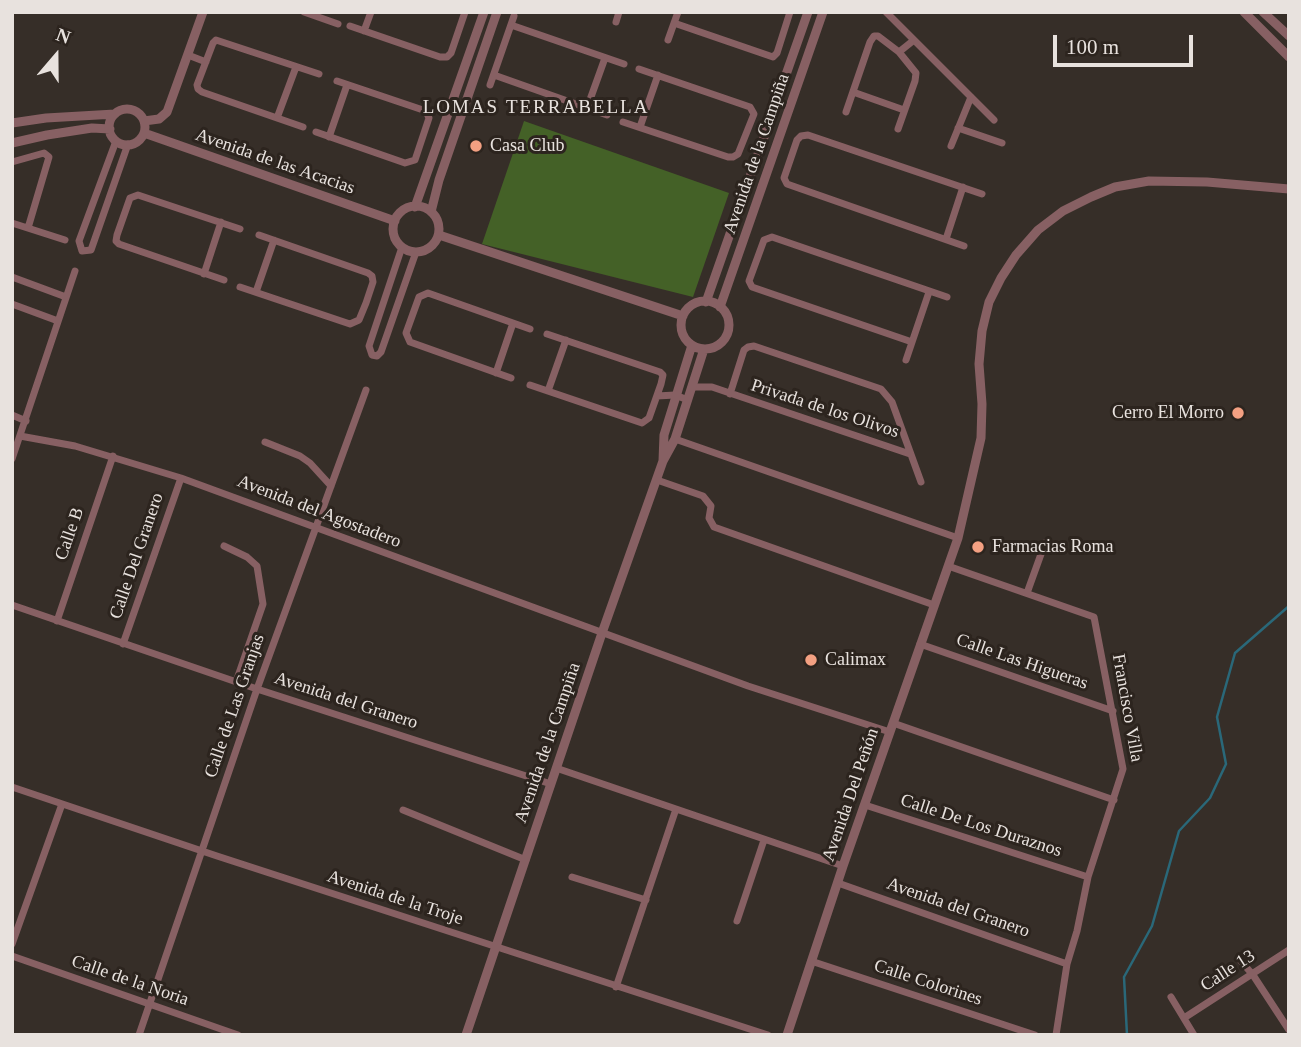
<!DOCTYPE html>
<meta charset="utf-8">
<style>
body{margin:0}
#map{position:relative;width:1301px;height:1047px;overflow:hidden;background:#362e28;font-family:Georgia,serif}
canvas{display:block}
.frame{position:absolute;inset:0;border:14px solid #e8e2de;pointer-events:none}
.north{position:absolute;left:21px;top:21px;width:70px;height:70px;-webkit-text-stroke:5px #2c241e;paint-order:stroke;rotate:20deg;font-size:19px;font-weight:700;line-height:28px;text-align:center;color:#e8e2de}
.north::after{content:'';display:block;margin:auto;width:24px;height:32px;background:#e8e2de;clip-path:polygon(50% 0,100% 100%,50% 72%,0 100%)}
.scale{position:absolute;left:1053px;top:35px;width:140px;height:32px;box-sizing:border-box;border:4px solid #e8e2de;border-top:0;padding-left:9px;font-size:21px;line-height:24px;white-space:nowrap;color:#e8e2de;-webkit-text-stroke:5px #2c241e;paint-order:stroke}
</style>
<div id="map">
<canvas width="1301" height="1047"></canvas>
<div class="frame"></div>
<div class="north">N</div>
<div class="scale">100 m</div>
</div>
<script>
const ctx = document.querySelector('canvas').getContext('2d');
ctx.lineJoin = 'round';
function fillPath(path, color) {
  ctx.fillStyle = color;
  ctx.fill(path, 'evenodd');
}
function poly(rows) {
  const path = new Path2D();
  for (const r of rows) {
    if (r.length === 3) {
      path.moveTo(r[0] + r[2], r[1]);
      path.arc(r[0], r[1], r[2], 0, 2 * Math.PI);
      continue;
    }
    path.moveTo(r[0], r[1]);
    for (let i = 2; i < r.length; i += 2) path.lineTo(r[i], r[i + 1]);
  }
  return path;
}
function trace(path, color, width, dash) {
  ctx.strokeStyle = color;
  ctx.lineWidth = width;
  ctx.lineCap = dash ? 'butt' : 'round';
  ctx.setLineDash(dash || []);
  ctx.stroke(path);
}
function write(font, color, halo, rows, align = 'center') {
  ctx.font = font + ' Georgia,serif';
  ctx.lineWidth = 6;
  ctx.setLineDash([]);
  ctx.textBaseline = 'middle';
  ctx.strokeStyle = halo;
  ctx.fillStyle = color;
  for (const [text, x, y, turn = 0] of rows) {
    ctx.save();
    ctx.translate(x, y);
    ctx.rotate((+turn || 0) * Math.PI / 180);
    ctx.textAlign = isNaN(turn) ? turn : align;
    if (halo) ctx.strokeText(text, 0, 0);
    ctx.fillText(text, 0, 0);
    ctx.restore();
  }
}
fillPath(poly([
 [524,121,729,193,693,297,482,244]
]), '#446127');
trace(poly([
 [1127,1035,1124,977,1152,926,1179,831,1210,798,1226,764,1217,717,1235,653,1289,606]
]), '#2a6879', 2.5);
trace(poly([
 [304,12,338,24],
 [886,12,994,120],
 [616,22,619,12],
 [674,23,773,57,777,53,790,12],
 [511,25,624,64],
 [350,26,440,57,447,57,451,53,465,12],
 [364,31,371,12],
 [668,40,678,12],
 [899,52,914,40],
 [188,55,206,62],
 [494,75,607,115],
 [490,85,514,16],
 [853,92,904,110],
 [587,108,605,58],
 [846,112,870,42,874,36,878,36,899,52,916,73,915,81,898,129],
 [277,118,296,67],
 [623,122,728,157,733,157,738,154,754,114,750,107,639,69],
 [303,127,202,92,198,89,197,85,213,43,216,40,319,74],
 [640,127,658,75],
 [958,128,1002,143],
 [316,132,405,163,415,160,429,118,426,111,337,81],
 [329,137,347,85],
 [116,141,79,241,82,251,91,250,128,144],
 [951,146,971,97],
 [12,162,44,153,49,157,28,228],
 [12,223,65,240],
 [946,239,963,187],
 [964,246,787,184,784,178,797,140,801,136,808,135,982,194],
 [402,247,369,346,372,355,377,356,381,352,416,252],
 [204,274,221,222],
 [12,277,66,297],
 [224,280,119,244,116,241,117,235,130,198,138,195,240,229],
 [240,287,350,324,359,320,366,303,373,282,372,276,368,273,259,235],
 [256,292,274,240],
 [12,304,58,321],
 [912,342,752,287,749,281,764,240,772,237,947,297],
 [906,360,929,292],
 [496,373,513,323],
 [511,378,410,342,406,333,419,297,428,293,530,329],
 [530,385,642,423,649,418,661,384,663,375,660,372,547,334],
 [692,387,712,387,910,454],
 [548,391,566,340],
 [730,394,744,350,748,347,754,346,881,389,892,402,921,482],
 [657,396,675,395,688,400],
 [12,415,26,421],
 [20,436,75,446,181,478,748,686,890,732],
 [675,439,958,538],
 [265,442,300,456,310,463,331,486],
 [12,459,75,271],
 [657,480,703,496,711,506,709,518,714,527,934,605],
 [224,546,247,557,257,566,263,604,236,682],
 [948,566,1094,617,1123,769,1088,877,1077,931,1067,964,1056,1035],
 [1027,593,1045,543],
 [12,605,257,689,551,784],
 [57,621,113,456],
 [123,644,181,478],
 [920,644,1113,711],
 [893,723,1114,800],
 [556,768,843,866],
 [12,787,217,856,768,1035],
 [865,805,1088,877],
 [403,810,526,860],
 [572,877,646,900],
 [838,883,1067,964],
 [737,921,764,840],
 [12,944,62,804],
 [12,956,238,1035],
 [1240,960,1253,975,1289,1030],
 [811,961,1035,1035],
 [616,987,676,809],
 [1171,997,1194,1035],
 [1184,1018,1289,950],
 [139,1035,257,689,366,390]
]), '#876063', 7);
trace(poly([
 [1244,12,1289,57],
 [1263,12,1289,36],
 [127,127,18],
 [144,121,159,119,167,112,203,12],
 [12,123,46,118,115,114],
 [144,133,395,221],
 [12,143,47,135,92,128,110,129],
 [416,229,23],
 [415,207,484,12],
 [431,212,439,180,497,12],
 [439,235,683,316],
 [705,325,24],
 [706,302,808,12],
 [720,307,823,12],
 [663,461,664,435,692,345],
 [466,1035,602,633,663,461,675,439,704,349],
 [787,1035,843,866,958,538,981,438,982,404,979,364,982,331,989,302,1001,278,1016,255,1038,230,1063,211,1091,197,1115,187,1149,181,1207,182,1289,189]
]), '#876063', 9);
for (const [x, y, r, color] of [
 [476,146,7,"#f3a082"],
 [1238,413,7,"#f3a082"],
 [978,547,7,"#f3a082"],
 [811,660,7,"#f3a082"]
]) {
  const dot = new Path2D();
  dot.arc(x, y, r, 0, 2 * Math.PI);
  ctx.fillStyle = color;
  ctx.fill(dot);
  trace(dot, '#2c241e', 2.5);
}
write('18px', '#e8e2de', '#2c241e', [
 ["Casa Club",490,146],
 ["Cerro El Morro",1224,413,"right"],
 ["Farmacias Roma",992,547],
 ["Calimax",825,660]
], 'left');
write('18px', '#e8e2de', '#2c241e', [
 ["Avenida de la Campiña",757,154,-71],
 ["Avenida de las Acacias",275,162,19],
 ["Privada de los Olivos",825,409,18],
 ["Avenida del Agostadero",319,512,21],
 ["Calle B",70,534,-71],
 ["Calle Del Granero",137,556,-71],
 ["Calle Las Higueras",1022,662,19],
 ["Avenida del Granero",346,701,18],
 ["Calle de Las Granjas",235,706,-71],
 ["Francisco Villa",1127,708,80],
 ["Avenida de la Campiña",548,743,-71],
 ["Avenida Del Peñón",851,795,-71],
 ["Calle De Los Duraznos",981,826,18],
 ["Avenida de la Troje",395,898,18],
 ["Avenida del Granero",958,908,19],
 ["Calle 13",1228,971,-33],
 ["Calle de la Noria",130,981,19],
 ["Calle Colorines",928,983,18]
]);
ctx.letterSpacing = '2px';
write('19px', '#e8e2de', '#2c241e', [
 ["LOMAS TERRABELLA",536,108]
]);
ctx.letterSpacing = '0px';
</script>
